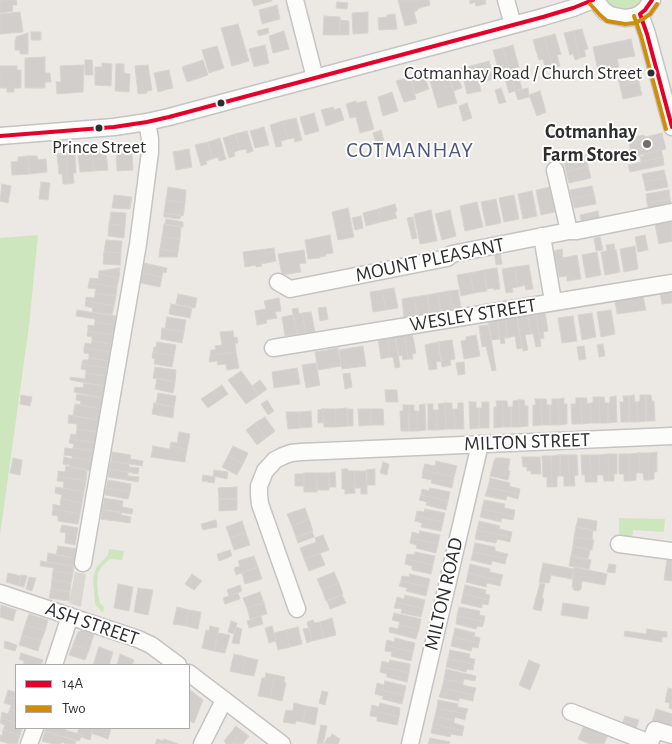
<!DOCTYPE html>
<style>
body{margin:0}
#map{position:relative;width:672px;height:744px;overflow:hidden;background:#ece8e4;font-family:"Alegreya Sans",sans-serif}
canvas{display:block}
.legend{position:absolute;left:15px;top:664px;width:175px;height:65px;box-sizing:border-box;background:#fff;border:1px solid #ababab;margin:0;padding:6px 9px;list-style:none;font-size:15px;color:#2e2e2e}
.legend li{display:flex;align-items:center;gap:10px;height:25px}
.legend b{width:25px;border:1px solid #ababab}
</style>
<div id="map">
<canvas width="672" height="744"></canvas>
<ul class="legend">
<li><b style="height:6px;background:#e4002b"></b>14A</li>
<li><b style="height:6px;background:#cf8e09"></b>Two</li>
</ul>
</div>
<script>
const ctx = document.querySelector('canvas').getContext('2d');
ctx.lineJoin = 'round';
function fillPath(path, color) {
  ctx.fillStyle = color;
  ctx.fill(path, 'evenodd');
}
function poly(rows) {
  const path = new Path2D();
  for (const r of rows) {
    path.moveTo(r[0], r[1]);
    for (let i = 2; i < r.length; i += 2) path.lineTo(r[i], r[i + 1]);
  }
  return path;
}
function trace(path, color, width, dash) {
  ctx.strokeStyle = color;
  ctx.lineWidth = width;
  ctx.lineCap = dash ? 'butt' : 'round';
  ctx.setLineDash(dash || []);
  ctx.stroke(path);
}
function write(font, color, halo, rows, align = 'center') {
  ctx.font = font + ' "Alegreya Sans",sans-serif';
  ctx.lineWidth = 4;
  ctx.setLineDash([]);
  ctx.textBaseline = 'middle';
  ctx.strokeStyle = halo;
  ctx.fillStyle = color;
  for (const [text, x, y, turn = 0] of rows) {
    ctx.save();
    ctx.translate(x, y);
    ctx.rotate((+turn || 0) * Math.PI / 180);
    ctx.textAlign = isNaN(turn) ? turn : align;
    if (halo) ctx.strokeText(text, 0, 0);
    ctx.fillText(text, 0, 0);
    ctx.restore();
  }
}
fillPath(poly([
 [604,0,644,0,638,6,627,11,611,6],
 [38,235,29,326,0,535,0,238],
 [619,518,665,519,664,532,633,530,632,541,623,540,619,534],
 [109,549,124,551,122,560,110,559,102,566,98,573,97,582,98,594,100,603,104,607,103,613,95,604,93,578,96,568,108,555]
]), '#cee6be');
fillPath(poly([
 [75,572,86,574,81,607,69,603]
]), '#dad6d2');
const building = poly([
 [0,0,16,0,17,5,12,5,13,11,0,13,0,0],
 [252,0,272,0,272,1,254,6,252,0],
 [398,0,429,0,430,5,417,9,418,10,414,12,417,23,405,26,398,0],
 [470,0,485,0,486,4,476,6,475,2,470,4,470,0],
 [337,2,348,3,347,9,336,8,337,2],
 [277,5,280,19,262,24,259,10,277,5],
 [20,12,23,32,0,34,0,14,20,12],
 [368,12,368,33,353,34,352,13,368,12],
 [395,14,397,29,379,30,378,18,387,17,387,15,395,14],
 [324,16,340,17,339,35,323,35,324,16],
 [340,20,349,21,349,35,339,35,340,20],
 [238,24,249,61,232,66,221,28,238,24],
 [268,28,269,33,259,36,257,31,268,28],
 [582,29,588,49,584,50,586,56,580,58,573,31,582,29],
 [284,31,289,49,273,53,269,36,284,31],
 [573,31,580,58,575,60,573,54,570,55,564,33,573,31],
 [31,32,41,32,41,40,31,40,31,32],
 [28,33,28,54,20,54,20,50,15,50,15,40,16,40,16,37,28,33],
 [555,34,561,54,557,55,560,66,553,68,544,37,555,34],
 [544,37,553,68,546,70,543,59,539,60,533,40,544,37],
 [631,39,635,56,617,59,619,67,598,71,593,47,631,39],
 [265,45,269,63,254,67,249,49,265,45],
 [513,45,519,67,516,68,522,89,515,91,503,48,513,45],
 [217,46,224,68,209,73,202,50,217,46],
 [503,48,515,91,509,93,503,71,499,72,493,50,503,48],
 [45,57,45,73,50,73,51,82,45,82,45,88,25,88,25,58,45,57],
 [85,60,92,60,93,75,85,75,85,60],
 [203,60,208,75,187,82,182,67,203,60],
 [489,61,494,79,479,83,475,65,489,61],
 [102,63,112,64,111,86,95,85,95,67,102,67,102,63],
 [116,64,124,64,124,73,130,74,129,92,115,91,116,64],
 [84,65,83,92,57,94,56,82,61,82,60,66,84,65],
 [148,65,152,90,147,91,147,93,138,94,135,66,148,65],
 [475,65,481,91,467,94,461,68,475,65],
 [0,66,17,66,17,70,21,70,21,88,14,88,14,92,7,92,7,88,0,88,0,66],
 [169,70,173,88,158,92,154,73,169,70],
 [636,70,639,82,620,86,617,74,636,70],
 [423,72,429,89,415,94,410,77,423,72],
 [457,74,462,88,453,91,449,76,457,74],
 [449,76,457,103,438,108,430,81,449,76],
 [410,77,416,99,404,102,396,81,410,77],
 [639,82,642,95,623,99,620,86,639,82],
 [501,88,506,102,499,104,495,90,501,88],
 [528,88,529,97,518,100,515,91,528,88],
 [540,91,546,112,537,116,529,95,540,91],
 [392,92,398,111,383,116,378,97,392,92],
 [356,101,356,103,366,101,374,129,360,133,356,117,350,118,346,104,356,101],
 [467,103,472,118,463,121,459,106,467,103],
 [333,107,334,110,340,108,344,120,326,126,321,110,333,107],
 [314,113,319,131,305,135,300,117,314,113],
 [296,118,302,140,295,142,294,138,288,139,283,121,296,118],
 [283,121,288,139,281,141,282,146,276,147,270,125,283,121],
 [264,127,269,145,255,148,250,131,264,127],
 [381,130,384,141,376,143,373,133,381,130],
 [247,131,253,151,247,153,246,149,240,150,235,134,247,131],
 [662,133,666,149,632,157,628,138,644,135,645,137,662,133],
 [235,134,240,150,234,152,235,156,229,158,223,138,235,134],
 [220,138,226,159,219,161,218,157,212,159,208,142,220,138],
 [208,142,212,159,206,161,207,164,201,166,195,145,208,142],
 [189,149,192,167,176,170,173,152,189,149],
 [661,150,663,157,641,162,640,157,644,156,644,154,661,150],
 [106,152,108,170,94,171,92,153,106,152],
 [132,152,133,170,117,171,116,153,132,152],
 [66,153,75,153,76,173,73,173,74,183,68,184,66,153],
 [66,153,68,184,63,184,62,174,59,174,57,154,66,153],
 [92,153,94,171,80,172,78,154,92,153],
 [586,155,588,166,566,172,564,161,586,155],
 [28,156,37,156,38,160,46,159,47,172,29,174,28,156],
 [28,156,29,174,12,175,11,162,18,161,18,157,28,156],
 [663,157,664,165,630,172,628,165,663,157],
 [588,166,591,178,569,183,566,172,588,166],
 [664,170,666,178,644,182,642,174,664,170],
 [666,178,668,187,646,191,644,182,666,178],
 [41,182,50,183,48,200,39,199,41,182],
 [2,184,11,186,8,203,0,201,2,184],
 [592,186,594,194,572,199,570,190,592,186],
 [168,187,186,190,185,203,166,200,168,187],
 [550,187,555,212,541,215,536,190,550,187],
 [669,190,670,199,647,203,646,194,669,190],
 [532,191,537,216,523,219,518,194,532,191],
 [594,194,596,204,574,208,572,199,594,194],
 [114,195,132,197,130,209,112,208,114,195],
 [514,195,519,219,504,222,499,198,514,195],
 [496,199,501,223,486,226,481,202,496,199],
 [670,199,672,207,649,211,647,203,670,199],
 [166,200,185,203,183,216,164,213,166,200],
 [477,202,483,227,465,231,460,206,477,202],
 [395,204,397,211,395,212,397,218,381,222,378,209,395,204],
 [348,208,354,237,338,240,332,212,348,208],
 [378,209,381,222,366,226,363,213,378,209],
 [431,210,437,241,420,244,414,214,431,210],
 [450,210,456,236,442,240,435,214,450,210],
 [598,211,600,222,582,226,580,215,598,211],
 [111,212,126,213,125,226,109,224,111,212],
 [164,213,181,215,180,219,164,217,164,213],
 [361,216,363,228,355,230,352,218,361,216],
 [413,217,417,238,412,239,407,218,413,217],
 [166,219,183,222,183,227,165,225,166,219],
 [672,221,672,241,659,244,655,224,672,221],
 [109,224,125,226,124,238,108,236,109,224],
 [164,224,181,226,180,239,162,237,164,224],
 [330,235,333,253,325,254,326,256,320,257,320,258,308,259,305,240,330,235],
 [645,235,648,250,638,252,635,237,645,235],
 [162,237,180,239,178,252,160,249,162,237],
 [600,237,603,250,596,251,594,238,600,237],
 [106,240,122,241,121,253,104,252,106,240],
 [614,244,615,250,616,249,620,272,605,275,601,252,607,251,606,245,614,244],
 [635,246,638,269,624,272,620,249,635,246],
 [274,248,276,261,261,264,262,266,256,267,256,265,245,267,243,252,274,248],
 [160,249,178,252,177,257,159,257,160,249],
 [562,249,563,258,577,255,581,279,567,281,567,276,559,277,554,251,562,249],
 [304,250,306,263,299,264,301,272,282,275,278,254,304,250],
 [500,251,502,264,496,265,494,252,500,251],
 [104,252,121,253,120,265,103,264,104,252],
 [597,252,601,275,586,278,582,255,597,252],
 [144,263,167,268,166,273,163,272,162,277,142,273,144,263],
 [529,265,533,289,526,290,525,285,518,287,515,267,529,265],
 [515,267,518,287,512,288,513,292,506,293,502,269,515,267],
 [120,268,119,278,99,274,99,271,120,268],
 [497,268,500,289,494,290,494,288,487,289,484,270,497,268],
 [484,270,487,291,474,293,470,273,484,270],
 [142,273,162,277,160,287,141,283,142,273],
 [470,273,474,293,461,296,457,275,470,273],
 [99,274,119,278,117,287,89,283,90,278,98,279,99,274],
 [89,283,117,287,116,296,95,293,96,289,88,288,89,283],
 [394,288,398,308,386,310,382,290,394,288],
 [382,290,386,310,373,312,370,292,382,290],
 [458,290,461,308,452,309,449,291,458,290],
 [449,291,452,309,441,311,438,293,449,291],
 [672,291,672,303,662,304,660,292,672,291],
 [95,293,116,296,114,306,86,301,86,297,95,298,95,293],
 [438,293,441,311,430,313,427,295,438,293],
 [178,294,197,298,195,308,176,304,178,294],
 [427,295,430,313,417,315,414,297,427,295],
 [643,296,646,310,617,314,615,301,643,296],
 [414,297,417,315,404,317,402,299,414,297],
 [279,298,281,311,275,312,277,318,266,320,267,323,257,325,255,311,266,309,264,301,279,298],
 [86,301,114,306,112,315,92,312,93,308,85,306,86,301],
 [171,304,192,308,190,318,169,314,171,304],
 [326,307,328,319,320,321,318,308,326,307],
 [298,308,299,314,302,313,306,333,297,334,292,309,298,308],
 [77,310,116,316,115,325,95,322,95,319,76,316,77,310],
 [611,310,615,334,601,337,597,312,611,310],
 [311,312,315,332,306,333,302,313,311,312],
 [545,312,548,331,543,332,544,338,540,339,536,314,545,312],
 [592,313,596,337,582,340,578,315,592,313],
 [536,314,541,346,536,347,533,333,531,334,528,315,536,314],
 [293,315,297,334,285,336,282,317,293,315],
 [528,315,531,334,525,335,528,350,523,351,517,317,528,315],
 [573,316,577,341,562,343,558,318,573,316],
 [167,317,186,320,184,332,165,329,167,317],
 [517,317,522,348,517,349,515,336,508,338,505,319,517,317],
 [505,319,508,338,504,338,505,343,501,344,497,320,505,319],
 [497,320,500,339,491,340,488,322,497,320],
 [95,322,115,325,113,335,88,331,88,325,94,326,95,322],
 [489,325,496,370,492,371,486,346,482,347,479,326,489,325],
 [162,328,184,332,182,343,161,339,162,328],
 [88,331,113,335,111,344,92,341,92,337,87,336,88,331],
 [233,331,234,338,237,337,238,343,235,343,236,352,210,356,211,350,216,350,215,346,222,345,220,332,233,331],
 [412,333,416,353,412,354,413,359,408,359,404,334,412,333],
 [404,334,408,359,403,360,402,355,399,356,395,336,404,334],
 [476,335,480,356,464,359,461,341,466,340,466,337,476,335],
 [395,336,400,367,395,368,393,357,390,357,387,337,395,336],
 [387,337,390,357,381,359,378,339,387,337],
 [452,340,455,359,450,360,451,365,442,367,438,342,452,340],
 [92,341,111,344,110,352,84,348,85,343,91,344,92,341],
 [157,342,176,345,174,356,153,352,154,347,156,347,157,342],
 [438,342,442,361,436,362,437,369,429,370,425,345,438,342],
 [603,344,605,356,599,357,597,345,603,344],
 [363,346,366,366,342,369,339,350,363,346],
 [584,346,586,359,579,360,577,347,584,346],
 [84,348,110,352,109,361,89,358,89,354,84,353,84,348],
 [338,348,341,366,318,370,315,352,338,348],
 [153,352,174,356,172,367,154,364,155,359,152,358,153,352],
 [236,352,239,368,227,370,226,364,218,365,217,361,209,362,210,356,236,352],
 [89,358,109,361,107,368,82,364,83,360,88,360,89,358],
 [464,362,465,374,458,375,456,363,464,362],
 [316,363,320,385,306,388,302,365,316,363],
 [82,364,107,368,106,376,86,373,86,370,81,369,82,364],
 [155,367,176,370,175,382,153,378,155,367],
 [297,368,300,384,274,388,272,372,297,368],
 [241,371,259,395,246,404,228,380,241,371],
 [86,373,106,376,105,386,70,380,70,377,85,379,86,373],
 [350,373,352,387,345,389,343,374,350,373],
 [157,378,175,382,173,393,155,389,157,378],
 [260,380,267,389,259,395,252,386,260,380],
 [84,383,105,386,102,398,74,392,75,387,83,388,84,383],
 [222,385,228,394,208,408,201,399,222,385],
 [385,390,397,390,398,402,386,402,385,390],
 [158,393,176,396,174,407,156,404,158,393],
 [77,394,102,398,101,409,80,405,81,401,76,400,77,394],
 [21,395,32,397,30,406,20,404,21,395],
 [634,395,635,402,637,402,638,422,629,422,629,396,634,395],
 [640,395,646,395,646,421,638,422,637,402,640,401,640,395],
 [646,395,651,395,652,401,654,401,655,421,646,421,646,395],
 [616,396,617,422,608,423,608,403,610,403,610,397,616,396],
 [623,396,629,396,629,422,621,422,620,402,624,402,623,396],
 [593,397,599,397,600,423,591,423,590,403,593,403,593,397],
 [599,397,604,397,605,403,608,403,608,423,600,423,599,397],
 [564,398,564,404,567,404,567,424,559,425,558,399,564,398],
 [576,398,581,398,582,424,572,424,571,404,576,404,576,398],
 [581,398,587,398,587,404,590,403,591,423,582,424,581,398],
 [535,399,541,399,542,425,533,426,533,405,536,405,535,399],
 [541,399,546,399,547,405,550,405,550,425,542,425,541,399],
 [552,399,558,399,559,425,550,425,550,405,552,405,552,399],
 [267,400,274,411,268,415,261,404,267,400],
 [519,400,524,400,525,406,528,406,528,426,520,427,519,400],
 [519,400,520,427,511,427,511,407,513,407,513,401,519,400],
 [496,401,502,401,503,427,494,428,494,407,497,407,496,401],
 [502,401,507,401,508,407,511,407,511,427,503,427,502,401],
 [469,402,476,402,476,408,479,408,479,428,470,429,469,402],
 [482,402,489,402,489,428,479,428,479,408,482,408,482,402],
 [154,403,174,407,173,418,152,414,154,403],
 [445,403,452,403,452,409,454,409,455,429,446,429,445,403],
 [445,403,446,429,437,430,436,410,439,410,438,404,445,403],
 [458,403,463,403,464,429,455,429,454,409,458,409,458,403],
 [75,404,101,409,99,420,73,416,75,404],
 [425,404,426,430,418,431,417,411,420,411,419,405,425,404],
 [428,404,433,404,433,410,436,410,437,430,428,430,428,404],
 [403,405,409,405,409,431,401,431,400,411,403,411,403,405],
 [409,405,414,405,414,411,417,411,418,431,409,431,409,405],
 [347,408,348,426,336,427,335,409,347,408],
 [323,409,324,423,318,423,318,410,323,409],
 [323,409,335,409,336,427,324,427,323,409],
 [347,409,353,409,353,426,348,426,347,409],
 [358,409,371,409,371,425,359,426,358,409],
 [371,409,383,409,384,425,371,425,371,409],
 [311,411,312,427,300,428,299,412,311,411],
 [286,412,299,412,300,428,288,429,286,412],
 [69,415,99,420,97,432,77,429,77,424,68,423,69,415],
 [265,417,275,431,266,438,255,423,265,417],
 [255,423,266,438,257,445,246,430,255,423],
 [77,429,97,432,95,443,70,439,71,434,76,435,77,429],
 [179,432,190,434,187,449,170,446,171,442,177,443,179,432],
 [70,439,95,443,94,451,73,448,74,444,69,443,70,439],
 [153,446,170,449,170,446,187,449,185,462,151,457,153,446],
 [233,446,248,453,243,464,228,456,233,446],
 [65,448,73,449,73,448,94,451,92,461,72,457,72,456,64,455,65,448],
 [112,452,131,455,130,459,143,461,142,466,111,461,112,452],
 [657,452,657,472,654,472,654,479,649,480,648,453,657,452],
 [639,453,648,453,649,480,644,480,643,473,640,473,639,453],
 [639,453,640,473,636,473,636,480,630,481,629,454,639,453],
 [608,454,617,454,617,474,614,474,614,481,609,481,608,454],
 [608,454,609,481,604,481,603,475,600,475,599,455,608,454],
 [619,454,629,454,630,481,624,481,624,474,619,474,619,454],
 [560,455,568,455,570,486,564,486,564,476,560,476,560,455],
 [560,455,560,476,557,476,557,487,552,487,551,456,560,455],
 [568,455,577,455,578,475,574,476,575,486,570,486,568,455],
 [581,455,590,455,591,482,585,482,585,475,582,475,581,455],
 [590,455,599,455,600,475,597,475,597,482,591,482,590,455],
 [228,456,243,464,237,475,222,467,228,456],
 [542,456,551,456,552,487,547,487,547,477,543,477,542,456],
 [64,457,72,459,72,457,92,461,90,471,70,467,70,465,63,464,64,457],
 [522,457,540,457,541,474,531,474,531,471,527,471,527,467,523,467,522,457],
 [13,458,22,460,20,475,10,473,13,458],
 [496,458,503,458,510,459,508,471,510,471,508,480,490,476,494,461,496,458],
 [111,461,129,464,129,467,139,468,138,474,109,469,111,461],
 [436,461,457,466,454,477,423,470,425,464,435,466,436,461],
 [383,462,389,464,387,475,380,473,383,462],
 [66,466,87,470,86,481,58,476,58,471,65,472,66,466],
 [109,469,128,472,128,476,139,477,138,482,108,477,109,469],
 [342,469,348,469,348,471,354,471,355,493,345,494,345,489,342,489,342,469],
 [375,469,375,485,367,485,366,470,375,469],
 [214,470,228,472,227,479,213,476,214,470],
 [423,470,454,477,452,488,431,483,432,480,422,478,423,470],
 [354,471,367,471,367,494,361,494,361,488,355,488,354,471],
 [335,472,336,487,329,487,329,473,335,472],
 [304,473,316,473,317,492,304,492,304,473],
 [316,473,329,473,329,490,317,490,316,473],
 [295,474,304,474,304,486,295,486,295,474],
 [203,475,215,477,214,483,202,481,203,475],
 [58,476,86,481,84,492,63,488,64,482,57,481,58,476],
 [490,478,510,483,509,486,520,489,519,494,488,487,490,478],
 [108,480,131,484,130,492,106,488,108,480],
 [56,487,84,492,82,503,61,499,62,495,55,493,56,487],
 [237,487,237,499,219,499,218,488,237,487],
 [488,487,519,494,518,499,507,496,506,500,485,496,488,487],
 [106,488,130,492,128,499,105,495,106,488],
 [430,488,450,492,448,501,421,495,422,489,429,491,430,488],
 [421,495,448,501,446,510,426,505,427,502,419,500,421,495],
 [104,498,123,501,122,507,133,509,132,514,102,510,104,498],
 [61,499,82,503,80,514,53,509,53,504,60,506,61,499],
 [219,499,237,499,237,510,219,511,219,499],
 [484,500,505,504,504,508,515,510,514,516,482,509,484,500],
 [305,508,309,519,292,526,287,514,305,508],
 [53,509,80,514,78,524,58,521,58,516,52,515,53,509],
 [425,509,445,513,443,522,416,516,417,511,424,512,425,509],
 [482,509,514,516,513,520,502,518,501,522,480,517,482,509],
 [102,510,121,512,121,515,131,517,130,523,101,519,102,510],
 [416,516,443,522,441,531,421,527,422,523,415,521,416,516],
 [578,518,597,521,596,531,576,527,578,518],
 [309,519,313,531,296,537,292,526,309,519],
 [216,520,217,527,203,530,201,524,216,520],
 [242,521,246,533,230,538,226,527,242,521],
 [479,521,500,526,499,529,512,532,511,537,477,530,479,521],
 [62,525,78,528,75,545,65,543,66,533,60,532,62,525],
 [576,527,593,530,592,540,574,537,576,527],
 [477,530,511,537,510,542,497,539,496,543,475,539,477,530],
 [312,531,314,537,298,543,296,537,312,531],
 [420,531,440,535,438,544,411,538,412,532,419,534,420,531],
 [246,533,250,545,234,550,230,538,246,533],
 [323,535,329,550,304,559,300,548,316,542,315,538,323,535],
 [574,537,594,540,592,550,573,546,574,537],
 [411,538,438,544,436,553,416,548,417,545,410,543,411,538],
 [475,543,495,547,495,551,508,554,506,559,473,552,475,543],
 [58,546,77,549,75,558,56,555,58,546],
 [573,546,590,550,588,559,571,556,573,546],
 [230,550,232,556,219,561,217,554,230,550],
 [415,552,435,556,433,565,406,559,407,554,414,555,415,552],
 [473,552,506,559,505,564,492,561,491,565,471,560,473,552],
 [48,553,75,558,74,566,47,562,48,553],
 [320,553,325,565,309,571,304,559,320,553],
 [254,556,258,567,236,575,234,568,240,566,238,561,254,556],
 [571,556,591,560,589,569,569,566,571,556],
 [406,559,433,565,431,574,412,570,412,566,405,564,406,559],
 [667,559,672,560,672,581,664,580,667,559],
 [41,561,74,566,73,574,53,571,54,568,40,566,41,561],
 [543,563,574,569,572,579,551,575,549,583,539,582,543,563],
 [470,564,490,569,490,572,503,575,501,581,468,573,470,564],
 [609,564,616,565,615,573,607,572,609,564],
 [258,567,262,579,245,584,242,573,258,567],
 [574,567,607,574,605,585,582,581,581,589,578,591,574,590,572,587,574,567],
 [53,571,73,574,71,583,52,580,53,571],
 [334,572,339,583,322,590,317,579,334,572],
 [8,573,21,576,19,586,6,582,8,573],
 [468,573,501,581,500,586,487,583,486,587,466,582,468,573],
 [192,574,202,581,194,590,185,584,192,574],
 [410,574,430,579,428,587,401,581,402,576,409,577,410,574],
 [21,575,27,576,24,587,19,586,21,575],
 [29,577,36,578,32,591,26,589,29,577],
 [52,580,71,583,70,592,51,589,52,580],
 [401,581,428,587,426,596,406,591,407,588,399,586,401,581],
 [339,583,343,594,326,601,322,590,339,583],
 [540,583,545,584,542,598,544,599,541,611,533,609,540,583],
 [118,584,133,587,129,611,114,608,118,584],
 [240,585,242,591,229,596,227,590,240,585],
 [465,585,486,590,485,594,490,595,489,600,463,594,465,585],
 [138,588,153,590,148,615,134,612,138,588],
 [51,589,70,592,69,601,49,598,51,589],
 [260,592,264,603,247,608,243,598,260,592],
 [238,593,240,599,225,604,223,598,238,593],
 [463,594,489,600,488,605,482,604,482,608,461,603,463,594],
 [342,595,346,603,330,609,327,601,342,595],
 [405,595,425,600,423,609,396,602,397,597,404,599,405,595],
 [396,602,423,609,421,617,401,613,402,609,394,608,396,602],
 [264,603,267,614,250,619,247,608,264,603],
 [563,603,589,607,587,619,561,615,563,603],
 [1,605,16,610,13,621,0,617,1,605],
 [177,607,189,610,186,626,173,624,177,607],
 [459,607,480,611,479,615,485,616,484,622,457,616,459,607],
 [189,610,201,612,198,629,186,626,189,610],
 [394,613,421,619,419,629,399,625,400,622,392,620,394,613],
 [29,614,48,620,45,631,25,625,29,614],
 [261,616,263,624,249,628,247,621,261,616],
 [457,616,484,622,482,627,477,626,476,629,456,624,457,616],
 [332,618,336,635,324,638,320,622,332,618],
 [313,620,314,623,320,622,324,638,312,641,307,622,313,620],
 [231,621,237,623,234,634,228,632,231,621],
 [25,625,45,631,41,641,22,635,25,625],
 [399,625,419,629,416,639,389,632,390,627,398,629,399,625],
 [210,626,219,628,214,651,202,648,206,630,209,631,210,626],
 [272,626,276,641,269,643,265,628,272,626],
 [236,627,242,629,239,644,232,643,236,627],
 [298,627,302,644,290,647,286,630,298,627],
 [309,628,312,641,307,643,303,629,309,628],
 [455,628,475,633,474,636,480,638,479,643,453,637,455,628],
 [647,629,667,632,667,637,662,637,662,642,624,636,625,631,646,634,647,629],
 [82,630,94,634,89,650,73,645,78,632,82,630],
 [286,630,290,647,278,650,274,633,286,630],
 [218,633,230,635,225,653,214,651,218,633],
 [22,635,41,641,38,651,19,645,22,635],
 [453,637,479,643,478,648,472,647,471,651,451,646,453,637],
 [395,638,415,643,413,652,386,645,387,640,394,642,395,638],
 [5,641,17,645,15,651,4,648,5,641],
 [73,645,89,650,85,660,69,655,73,645],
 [386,645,413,652,411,661,391,656,392,652,385,651,386,645],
 [99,647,113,652,109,665,93,665,99,647],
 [450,650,470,654,469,658,475,659,474,664,448,659,450,650],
 [21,653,43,660,41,665,23,665,24,661,19,659,21,653],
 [120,654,134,660,132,665,117,665,120,654],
 [234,654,246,657,242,674,230,671,234,654],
 [246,657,258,660,254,676,242,674,246,657],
 [448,659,474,664,473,670,467,669,466,672,446,667,448,659],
 [390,660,410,664,409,673,381,667,382,661,389,663,390,660],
 [529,660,540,665,530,690,519,685,529,660],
 [381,667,409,673,407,682,387,677,387,674,380,672,381,667],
 [446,669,476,676,475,681,464,679,463,683,444,679,446,669],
 [266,673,275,675,270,698,258,696,262,678,265,678,266,673],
 [275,675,285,677,284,682,286,683,282,701,270,698,275,675],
 [444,679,463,683,463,685,476,688,474,695,442,688,444,679],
 [385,681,406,686,404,695,376,689,377,683,384,685,385,681],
 [16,688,16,699,6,697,8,690,15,692,16,688],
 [442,688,474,695,473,701,459,698,459,701,439,697,442,688],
 [668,688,672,689,672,709,669,708,670,703,665,702,668,688],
 [189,689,203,700,194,723,189,721,189,689],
 [376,689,404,695,402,704,382,699,383,696,375,694,376,689],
 [322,691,328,692,325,705,319,703,322,691],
 [6,697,16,699,16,711,10,709,11,705,4,703,6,697],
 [438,700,458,704,458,707,468,709,466,714,437,708,438,700],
 [294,703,306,706,303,722,296,721,295,724,283,722,286,710,293,711,294,703],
 [380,703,400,708,399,717,371,710,372,705,379,707,380,703],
 [306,706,318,708,315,725,303,722,306,706],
 [437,708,466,714,465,720,455,717,454,721,435,716,437,708],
 [10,709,16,711,16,723,1,718,2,712,8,714,10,709],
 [656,709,672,714,672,722,669,731,651,725,656,709],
 [371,710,399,717,397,725,377,721,377,717,370,716,371,710],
 [435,716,454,721,454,723,464,726,463,731,433,724,435,716],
 [625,716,639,720,635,732,621,728,625,716],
 [1,718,16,723,16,728,22,728,20,735,3,730,5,725,0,723,1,718],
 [586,721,610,730,604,744,590,744,578,739,586,721],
 [433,724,463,731,462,736,451,734,450,737,431,733,433,724],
 [321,725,327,726,323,744,319,744,317,743,321,725],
 [236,726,242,731,232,744,225,744,226,743,224,741,236,726],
 [46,728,66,728,65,730,82,735,79,741,45,731,46,728],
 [79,728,93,728,90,740,81,737,82,735,77,734,79,728],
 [93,728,111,728,108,739,91,733,93,728],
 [3,730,20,735,17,744,10,744,0,741,0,735,2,736,3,730],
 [45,731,76,741,75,744,67,744,61,742,61,744,53,744,42,741,45,731],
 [242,731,249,736,243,744,232,744,242,731],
 [332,734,340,739,338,744,324,744,328,737,330,738,332,734],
 [430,738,450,742,449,744,428,744,430,738],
 [157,739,163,741,164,739,178,744,155,744,157,739]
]);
fillPath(building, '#d1cecb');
trace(building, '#d7d4d0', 1);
const minor = poly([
 [295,0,315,78],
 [506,0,513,25],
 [595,0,604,11,610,15,625,18,633,17,640,14,645,10,652,0],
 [640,14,647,34,672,127],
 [0,136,114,127,147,122,169,117,543,17,573,8,593,0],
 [555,170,569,231],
 [542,236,553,301],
 [278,282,290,289,447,258,452,254,569,231,577,231,672,212],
 [273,348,672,283],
 [619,544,672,551],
 [83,563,138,244,150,152,150,139,147,122],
 [0,593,138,639,151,645,178,665],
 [297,609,260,504,259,495,259,486,265,471,275,460,283,456,291,453,301,452,672,436],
 [54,665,70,616],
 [189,673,282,744],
 [571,712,650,743,655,730,672,735],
 [29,744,35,728],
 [202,744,224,700],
 [410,744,480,444]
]);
trace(minor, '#c5c4c5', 19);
trace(minor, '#fcfcfb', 16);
trace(poly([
 [652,0,645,10,640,14,647,34,672,127],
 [0,136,114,127,147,122,169,117,543,17,573,8,593,0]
]), '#e4002b', 4);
trace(poly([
 [590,4,600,15,607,21,625,24,635,23,643,19,650,14,657,4],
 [634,16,641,36,666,129]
]), '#cf8e09', 4);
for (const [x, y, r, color] of [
 [651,73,4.5,"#2e2e2e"],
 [221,103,4.5,"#2e2e2e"],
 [99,128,4.5,"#2e2e2e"],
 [647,144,5,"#706f6e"]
]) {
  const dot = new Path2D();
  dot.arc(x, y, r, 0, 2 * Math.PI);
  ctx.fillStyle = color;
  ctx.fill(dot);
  trace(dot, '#fff', 2);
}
write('19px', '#2e2e2e', '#fff', [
 ["Cotmanhay Road / Church Street",642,73],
 ["Prince Street",99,147,"center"]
], 'right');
write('bold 20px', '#2e2e2e', '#fff', [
 ["Cotmanhay",637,132],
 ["Farm Stores",637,155]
], 'right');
write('20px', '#2e2e2e', '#fff', [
 ["MOUNT PLEASANT",430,260,-12],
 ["WESLEY STREET",473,315,-9],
 ["MILTON STREET",527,442,-2],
 ["MILTON ROAD",444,594,-77],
 ["ASH STREET",92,624,19]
]);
ctx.letterSpacing = '1px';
write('22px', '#4d5680', '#fff', [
 ["COTMANHAY",410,150]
]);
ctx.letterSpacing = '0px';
</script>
